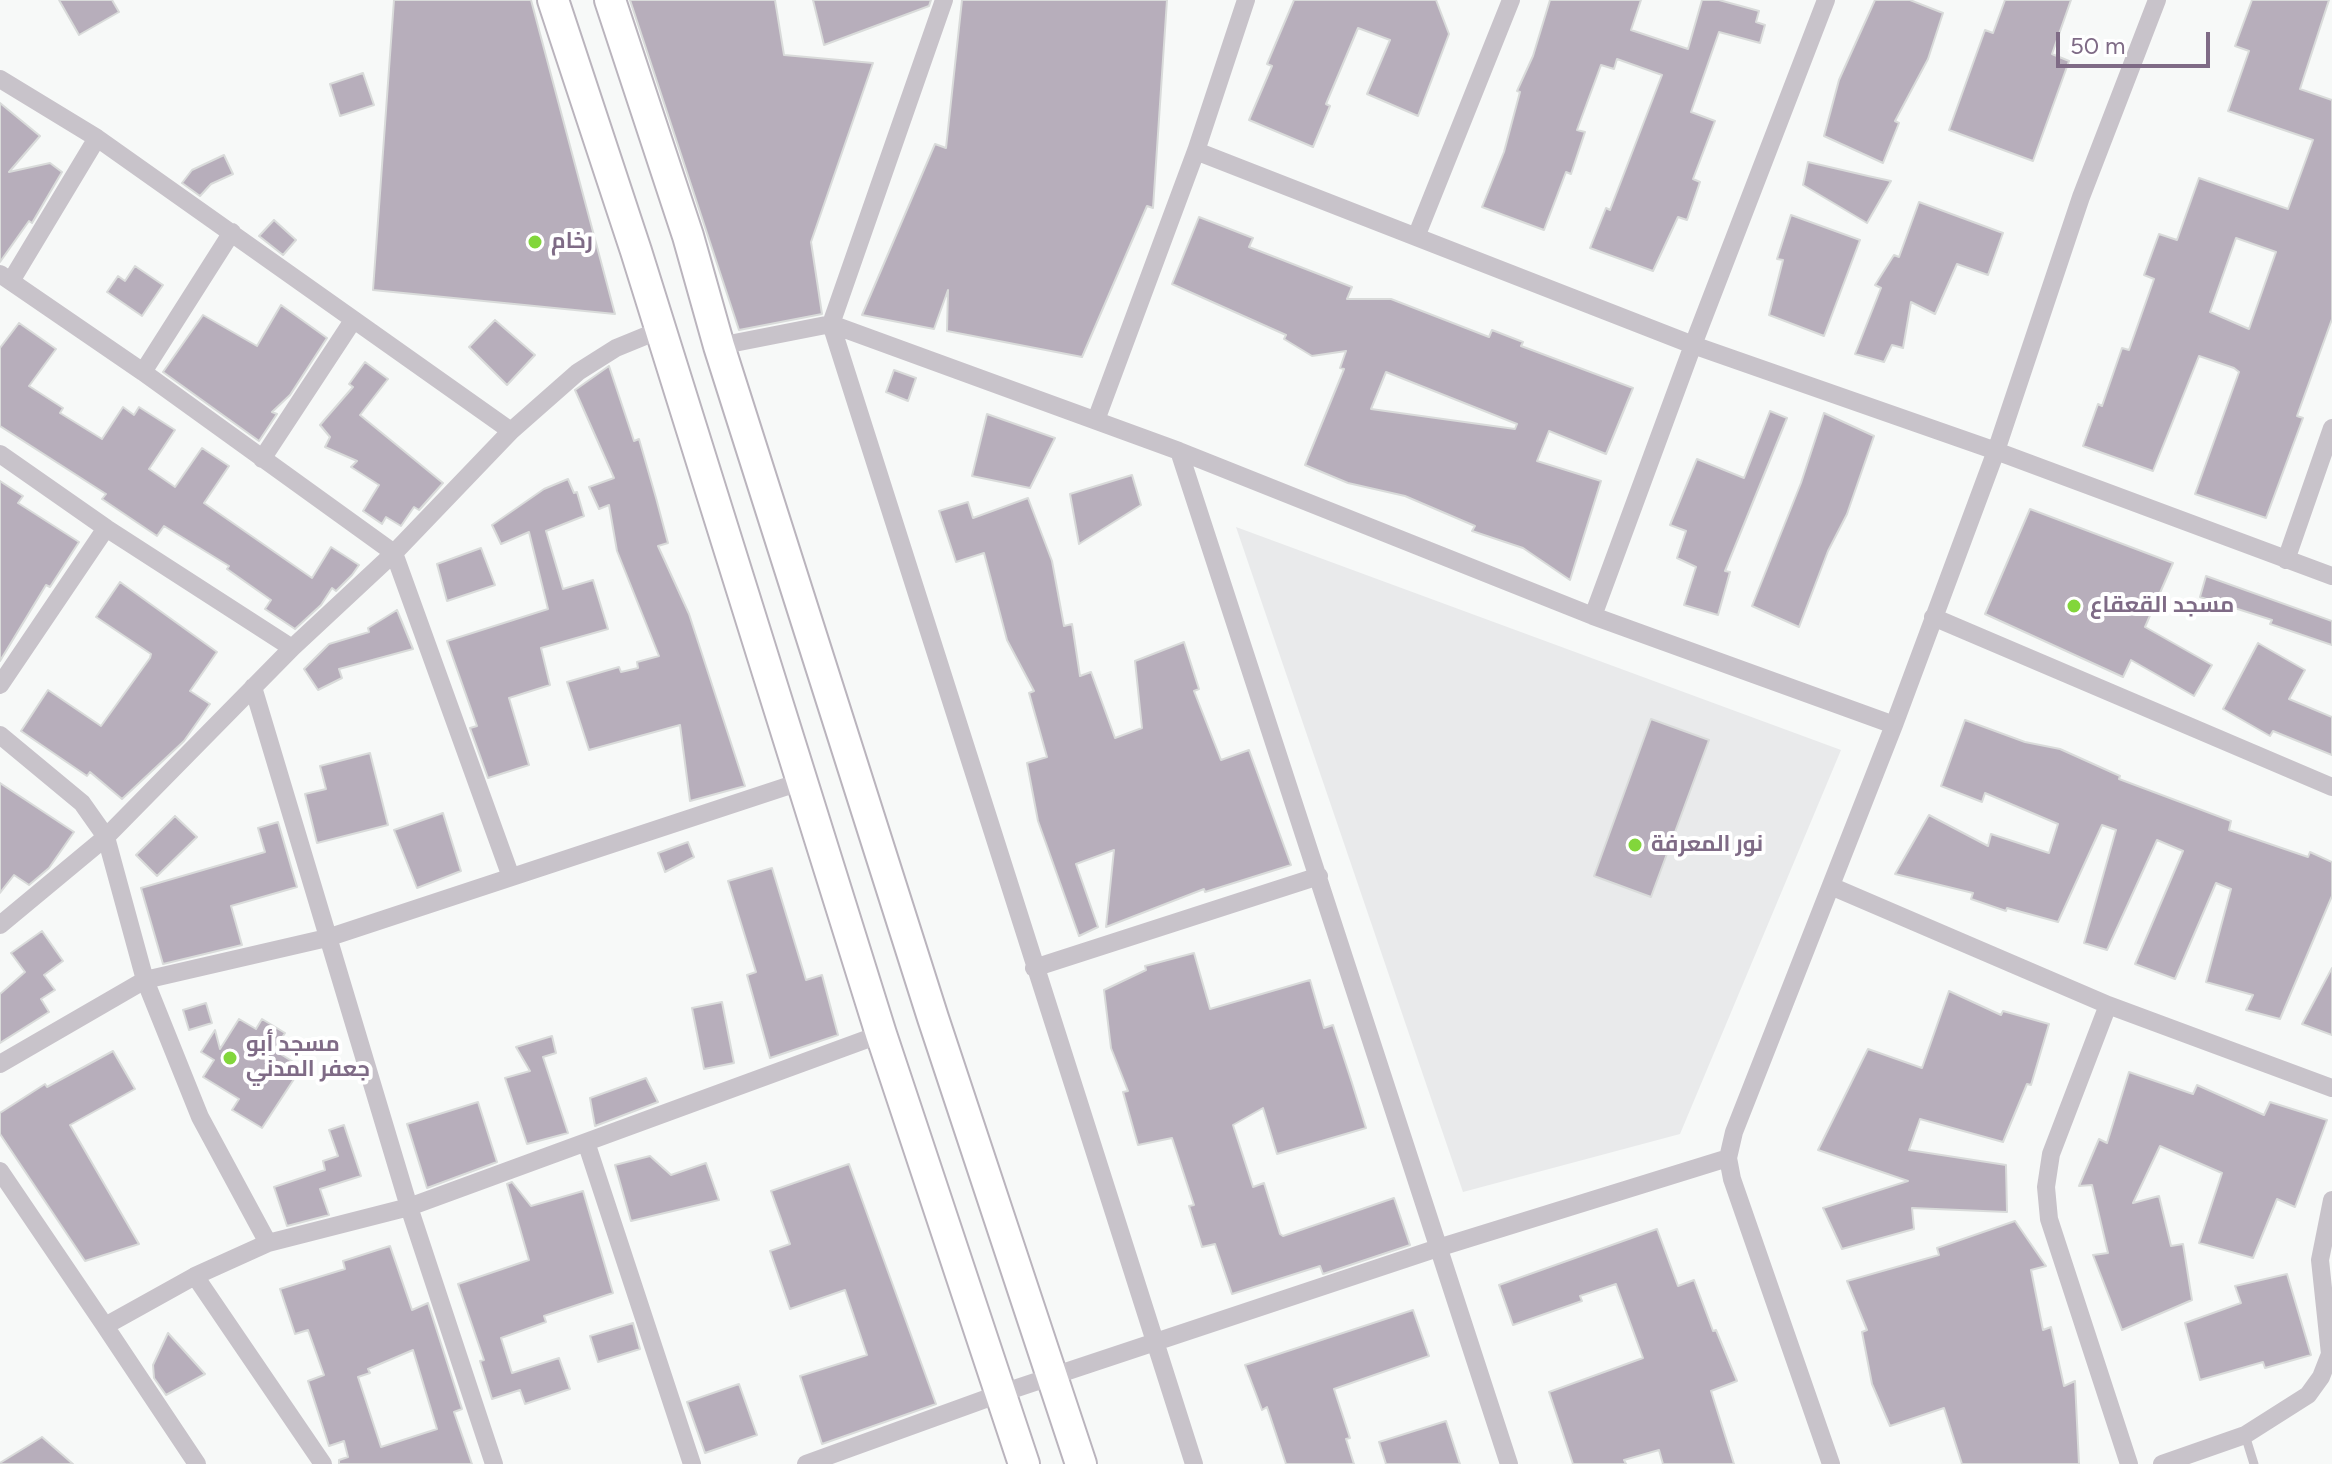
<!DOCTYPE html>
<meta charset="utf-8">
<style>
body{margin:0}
#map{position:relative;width:2332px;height:1464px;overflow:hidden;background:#f7f9f8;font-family:Figtree,sans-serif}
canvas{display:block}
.scale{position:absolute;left:2056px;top:32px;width:154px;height:36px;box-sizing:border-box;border:4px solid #7f6b86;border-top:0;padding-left:10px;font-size:24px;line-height:28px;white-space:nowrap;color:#7f6b86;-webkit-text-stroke:6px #fff;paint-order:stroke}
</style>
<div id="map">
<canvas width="2332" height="1464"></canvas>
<div class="scale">50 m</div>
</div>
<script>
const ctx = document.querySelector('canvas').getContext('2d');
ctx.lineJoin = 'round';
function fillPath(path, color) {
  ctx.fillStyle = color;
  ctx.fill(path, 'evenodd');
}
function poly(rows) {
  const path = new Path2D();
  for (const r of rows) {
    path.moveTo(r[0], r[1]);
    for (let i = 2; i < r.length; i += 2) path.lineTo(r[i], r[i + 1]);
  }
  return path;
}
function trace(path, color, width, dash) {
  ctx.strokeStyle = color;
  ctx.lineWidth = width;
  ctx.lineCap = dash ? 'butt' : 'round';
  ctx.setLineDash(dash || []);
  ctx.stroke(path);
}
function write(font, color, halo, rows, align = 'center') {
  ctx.font = font + ' Figtree,Cairo,sans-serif';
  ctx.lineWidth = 8;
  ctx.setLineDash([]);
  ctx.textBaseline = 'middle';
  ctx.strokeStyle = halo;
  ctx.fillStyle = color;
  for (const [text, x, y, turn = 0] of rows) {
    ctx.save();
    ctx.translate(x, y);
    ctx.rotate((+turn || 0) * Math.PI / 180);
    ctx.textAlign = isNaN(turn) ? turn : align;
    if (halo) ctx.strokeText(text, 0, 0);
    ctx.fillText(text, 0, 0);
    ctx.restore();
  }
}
fillPath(poly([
 [1236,527,1841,750,1680,1134,1463,1192]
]), '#e9eaeb');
const building = poly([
 [59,0,112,0,119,12,79,35,59,0],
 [394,0,531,0,615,314,373,290,394,0],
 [630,0,775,0,784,55,873,63,811,242,822,314,739,330,630,0],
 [813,0,931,0,929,6,824,45,813,0],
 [962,0,1167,0,1153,208,1147,206,1082,357,947,331,948,290,934,329,862,315,935,144,946,148,962,0],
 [1294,0,1436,0,1449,34,1418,116,1367,94,1390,40,1358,28,1326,104,1330,106,1313,147,1249,120,1272,66,1267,64,1294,0],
 [1550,0,1641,0,1631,30,1688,49,1702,0,1719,0,1759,11,1756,22,1765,25,1760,43,1719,32,1691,112,1715,121,1693,179,1700,182,1687,220,1678,217,1653,271,1590,248,1606,208,1610,210,1662,75,1617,59,1614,69,1601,65,1577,130,1585,132,1571,174,1566,172,1544,230,1482,207,1504,152,1520,92,1517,91,1533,56,1550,0],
 [1875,0,1910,0,1943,13,1928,59,1895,121,1899,123,1883,163,1824,136,1839,80,1875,0],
 [2005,0,2071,0,2052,54,2069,61,2033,161,1949,130,1985,30,1993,33,2005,0],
 [2252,0,2329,0,2300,89,2332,100,2332,319,2297,416,2303,418,2266,518,2195,494,2239,372,2234,368,2199,356,2153,471,2083,446,2098,404,2102,406,2122,348,2129,350,2154,279,2144,275,2159,234,2177,240,2199,178,2288,209,2313,140,2228,111,2249,51,2235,46,2252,0],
 [2236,238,2276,252,2249,329,2210,312,2236,238],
 [363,73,374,105,340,116,330,84,363,73],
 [0,103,40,136,9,172,50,163,62,172,32,223,29,221,0,262,0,103],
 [224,155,233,174,211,184,200,196,182,183,192,170,224,155],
 [1808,162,1868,176,1891,181,1867,223,1803,185,1808,162],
 [1919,202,2003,233,1988,275,1957,264,1935,314,1911,302,1903,348,1892,345,1884,362,1855,354,1881,288,1875,285,1894,255,1899,257,1919,202],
 [1791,215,1860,240,1824,336,1769,315,1783,260,1777,259,1791,215],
 [1199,217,1253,238,1249,247,1352,287,1347,299,1391,299,1489,337,1492,330,1523,342,1521,346,1633,388,1606,454,1549,431,1537,461,1601,481,1570,580,1523,548,1472,531,1475,526,1405,496,1348,483,1305,465,1344,369,1340,368,1346,351,1312,356,1284,339,1286,335,1172,284,1199,217],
 [1386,372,1517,424,1515,429,1371,409,1386,372],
 [274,220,296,240,283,255,259,236,274,220],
 [135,266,163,285,142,316,107,292,118,276,125,281,135,266],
 [281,305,327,338,290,395,272,412,277,414,259,441,163,372,203,315,257,346,281,305],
 [495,320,535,355,507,385,469,347,495,320],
 [19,323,56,349,29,386,63,408,60,413,102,439,123,407,134,415,139,407,175,430,149,469,175,487,202,448,229,466,204,503,312,578,331,547,359,565,352,575,336,591,332,588,321,605,295,629,265,609,271,600,227,569,229,566,164,526,157,536,102,499,106,494,0,426,0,348,19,323],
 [365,362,388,379,360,415,443,483,419,510,414,507,401,526,386,517,382,524,363,511,379,485,351,467,357,461,325,447,330,437,320,425,353,387,349,384,365,362],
 [609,366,634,441,639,439,656,498,668,543,658,546,689,614,745,786,690,801,680,725,589,750,567,682,619,667,621,672,638,668,637,662,659,656,617,551,609,505,599,509,589,487,614,478,575,390,609,366],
 [894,370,916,378,908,401,886,392,894,370],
 [1770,411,1787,418,1725,571,1730,572,1718,615,1684,605,1696,567,1677,558,1686,531,1670,525,1697,459,1744,478,1770,411],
 [1824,413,1874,436,1847,514,1828,551,1799,627,1752,606,1801,483,1824,413],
 [987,414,1055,438,1030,488,972,476,987,414],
 [1132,475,1141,505,1079,544,1070,494,1132,475],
 [568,479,574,493,577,492,584,516,546,531,563,589,593,580,608,629,541,648,550,685,509,698,529,765,488,778,470,728,477,726,447,641,548,609,529,532,501,544,492,525,544,489,568,479],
 [0,481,23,496,18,503,79,542,50,587,46,585,0,661,0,481],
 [1028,498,1052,561,1064,626,1072,624,1080,676,1091,672,1115,738,1142,728,1135,661,1184,642,1199,689,1194,691,1221,760,1249,750,1291,865,1205,892,1204,889,1106,927,1114,850,1076,864,1098,927,1079,936,1038,821,1027,763,1047,757,1029,693,1034,691,1007,640,984,553,956,562,939,511,968,502,973,518,1028,498],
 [2030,509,2173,563,2145,627,2212,665,2194,696,2131,660,2123,677,1985,614,2030,509],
 [481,548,495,585,447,601,437,564,481,548],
 [2206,576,2332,621,2332,645,2270,624,2272,620,2200,597,2206,576],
 [120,582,217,652,190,691,210,704,184,741,122,799,90,772,87,776,21,731,48,690,101,726,150,658,151,654,96,617,120,582],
 [397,610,413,649,339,669,342,678,318,690,304,669,329,644,369,632,368,628,397,610],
 [2258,643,2305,670,2289,699,2332,717,2332,755,2273,731,2270,736,2223,709,2258,643],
 [1651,719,1709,740,1651,897,1594,876,1651,719],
 [1965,720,2025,742,2060,749,2120,776,2119,779,2231,821,2229,830,2308,857,2310,852,2332,862,2332,896,2280,1019,2246,1010,2253,995,2206,982,2231,889,2216,883,2175,979,2135,964,2183,851,2157,840,2107,950,2084,943,2116,830,2102,825,2058,922,2007,908,2006,911,1971,899,1973,893,1895,874,1929,815,1988,846,1991,834,2049,853,2058,824,1985,793,1982,802,1941,786,1965,720],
 [370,753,388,825,317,843,305,794,326,789,320,766,370,753],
 [0,783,74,832,49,868,29,885,14,875,0,893,0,783],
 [443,813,461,871,417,888,394,830,443,813],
 [175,816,197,837,157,876,136,855,175,816],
 [278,822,297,887,231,906,242,945,163,964,141,888,265,852,258,828,278,822],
 [688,842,694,857,665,872,658,853,688,842],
 [772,868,806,980,822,975,838,1035,770,1058,747,975,756,972,728,881,772,868],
 [42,931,63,961,44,975,55,990,41,999,49,1012,0,1043,0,994,25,972,11,953,42,931],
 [1194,953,1210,1009,1310,980,1324,1028,1333,1025,1352,1083,1366,1128,1277,1154,1263,1108,1233,1125,1253,1187,1264,1183,1280,1234,1283,1236,1394,1198,1410,1245,1323,1274,1320,1266,1232,1294,1215,1244,1202,1247,1189,1206,1194,1205,1172,1138,1138,1145,1123,1092,1128,1091,1111,1048,1104,990,1146,970,1145,966,1194,953],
 [2332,968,2332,1035,2302,1024,2332,968],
 [1949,991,2001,1015,2003,1011,2049,1024,2031,1085,2027,1084,2003,1142,1920,1119,1909,1150,2006,1165,2007,1212,1912,1208,1914,1229,1842,1249,1823,1208,1908,1181,1818,1150,1868,1049,1922,1068,1949,991],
 [722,1002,734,1063,704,1069,692,1008,722,1002],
 [206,1003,212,1023,189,1030,183,1010,206,1003],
 [239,1019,256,1029,262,1019,285,1033,274,1050,295,1063,289,1072,296,1076,262,1128,232,1110,239,1099,203,1077,214,1060,201,1052,215,1030,220,1049,239,1019],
 [552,1036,556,1053,543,1057,568,1133,527,1144,505,1078,530,1071,516,1047,552,1036],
 [113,1051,135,1089,70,1125,139,1244,85,1261,0,1134,0,1113,45,1084,47,1087,113,1051],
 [2129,1072,2193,1094,2197,1085,2264,1115,2270,1102,2327,1120,2295,1207,2277,1199,2253,1258,2199,1243,2222,1173,2160,1146,2133,1203,2159,1196,2171,1246,2183,1244,2192,1300,2122,1330,2093,1255,2108,1253,2092,1185,2079,1186,2099,1139,2107,1143,2129,1072],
 [646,1078,658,1102,595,1126,590,1098,646,1078],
 [478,1102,497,1162,427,1188,407,1124,478,1102],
 [344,1125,361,1176,320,1189,329,1215,287,1226,274,1187,325,1170,323,1161,338,1156,329,1130,344,1125],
 [650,1156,671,1175,706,1163,719,1200,631,1221,615,1165,650,1156],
 [849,1164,936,1404,822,1444,800,1376,867,1355,845,1290,790,1309,770,1251,790,1244,771,1191,849,1164],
 [512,1182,531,1206,583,1191,613,1293,544,1316,546,1322,501,1338,512,1373,559,1358,570,1389,525,1404,520,1390,492,1399,480,1361,484,1360,458,1284,529,1260,507,1184,512,1182],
 [2015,1221,2046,1266,2031,1270,2043,1330,2051,1327,2064,1386,2075,1381,2079,1464,1962,1464,1944,1408,1890,1426,1872,1384,1862,1332,1867,1330,1847,1281,1939,1255,1937,1248,2015,1221],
 [1657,1229,1678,1286,1694,1280,1713,1331,1716,1330,1737,1381,1711,1391,1734,1464,1663,1464,1659,1450,1624,1460,1626,1464,1573,1464,1549,1392,1643,1358,1616,1284,1580,1296,1582,1301,1513,1325,1499,1285,1657,1229],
 [390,1246,412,1310,428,1303,462,1409,454,1412,472,1464,339,1464,339,1460,348,1457,344,1441,329,1446,308,1381,324,1375,308,1330,295,1334,280,1289,345,1269,343,1261,390,1246],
 [413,1350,437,1429,381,1447,358,1377,370,1373,368,1369,413,1350],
 [2287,1274,2311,1355,2265,1368,2263,1362,2200,1380,2185,1323,2241,1303,2235,1286,2287,1274],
 [1413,1310,1429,1356,1334,1389,1350,1438,1346,1439,1354,1464,1286,1464,1267,1407,1262,1410,1245,1365,1413,1310],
 [633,1323,640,1349,598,1362,590,1336,633,1323],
 [168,1333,205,1374,166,1395,154,1378,153,1365,168,1333],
 [739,1384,757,1435,705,1453,687,1402,739,1384],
 [1446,1421,1460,1464,1386,1464,1379,1442,1446,1421],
 [42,1437,73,1464,0,1464,0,1463,42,1437]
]);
fillPath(building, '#b7aebb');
trace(building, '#d9dbda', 2);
const primary = poly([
 [553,0,636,251,881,1034,1024,1464],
 [610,0,688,236,719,346,933,1018,1081,1464]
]);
trace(primary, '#bab4bd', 34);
trace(poly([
 [2245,1435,2254,1464]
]), '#c8c3ca', 9);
trace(poly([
 [944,0,831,324,1194,1464],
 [0,79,97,138,511,431],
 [1196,151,1693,345,1996,451,2332,576],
 [1416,237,1511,0],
 [0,274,143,372,394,553,511,877],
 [11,281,97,138],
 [719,346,831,324,1179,451,1593,616,1894,725],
 [143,372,232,232],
 [1096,420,1196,151,1246,0],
 [1179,451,1509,1464],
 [0,454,106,528],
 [262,459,352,322],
 [2286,560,2332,428],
 [1593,616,1693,345,1826,0],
 [1933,617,2332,787],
 [0,685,106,528,292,648,394,553,511,431,578,372,616,348,660,330],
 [253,687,409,1207,494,1464],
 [0,735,82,803,106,837,145,980,200,1117,268,1243],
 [1833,887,2108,1005,2332,1088],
 [0,925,106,837,292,648],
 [1034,968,1319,876],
 [2108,1005,2051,1154,2046,1187,2049,1219,2129,1464],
 [0,1064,145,980,327,938,803,781],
 [586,1142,692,1464],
 [0,1171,105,1326],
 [195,1276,105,1326,197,1464],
 [323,1464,195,1276,268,1243,409,1207,881,1034],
 [806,1464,1002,1393,1441,1247,1728,1158],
 [1831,1464,1732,1179,1728,1158,1734,1132,1894,725,1996,451,2081,197,2157,0],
 [2162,1464,2245,1435,2308,1395,2321,1377,2330,1354,2320,1260,2332,1200]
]), '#c8c3ca', 18);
trace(primary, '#fff', 30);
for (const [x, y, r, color] of [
 [535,242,8,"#82d63b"],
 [2074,606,8,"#82d63b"],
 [1635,845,8,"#82d63b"],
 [230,1058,8,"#82d63b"]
]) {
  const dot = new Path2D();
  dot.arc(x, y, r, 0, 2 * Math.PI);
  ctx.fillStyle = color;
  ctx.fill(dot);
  trace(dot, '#fff', 3);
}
write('bold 22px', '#7f6b86', '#fff', [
 ["رخام",551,242],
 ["مسجد القعقاع",2090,606],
 ["نور المعرفة",1651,845],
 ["مسجد أبو",246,1045],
 ["جعفر المدني",246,1070]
], 'left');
</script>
